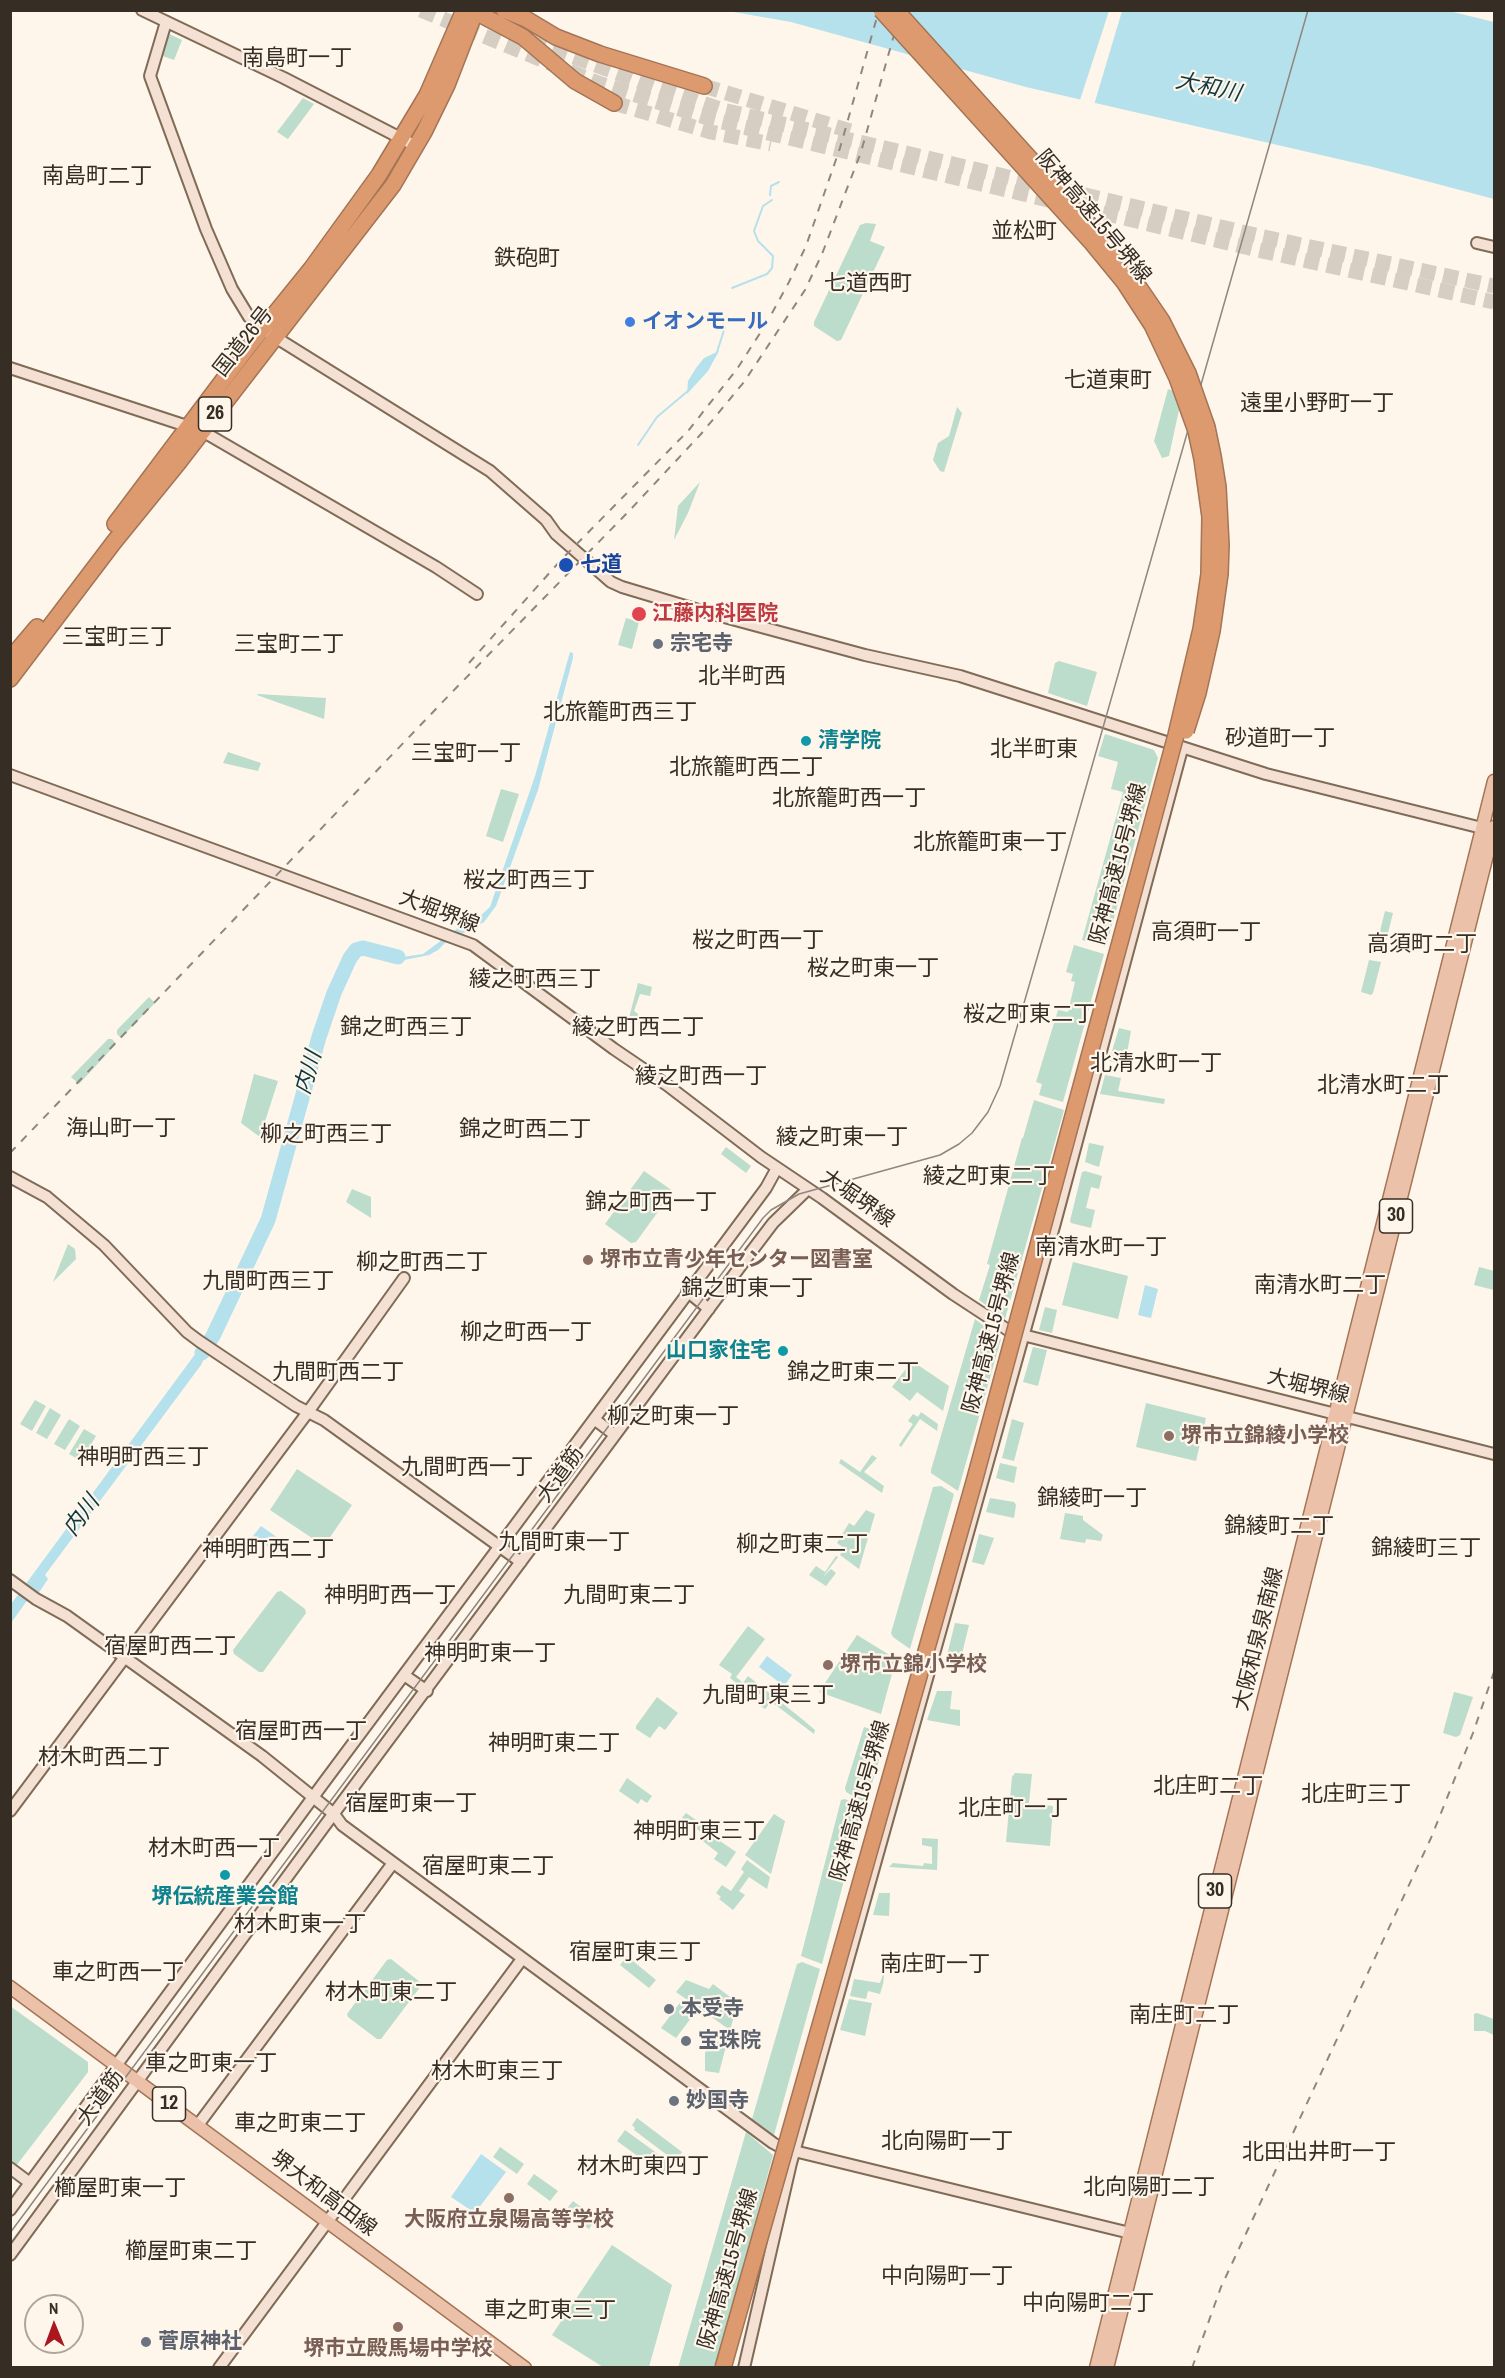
<!DOCTYPE html>
<meta charset="utf-8">
<style>
body{margin:0}
#map{position:relative;width:1505px;height:2378px;overflow:hidden;background:#fef5eb;font-family:"Archivo Narrow",sans-serif}
canvas{display:block}
.frame{position:absolute;inset:0;border:12px solid #362e24;pointer-events:none}
.north{position:absolute;left:24px;top:2294px;width:60px;height:60px;box-sizing:border-box;background:#fef5eb;border:2px solid #aea59b;border-radius:50%;rotate:359deg;font-size:16px;font-weight:700;line-height:24px;text-align:center;color:#362e24}
.north::after{content:'';display:block;margin:auto;width:21px;height:27px;background:#ab171e;clip-path:polygon(50% 0,100% 100%,50% 72%,0 100%)}
</style>
<div id="map">
<canvas width="1505" height="2378"></canvas>
<div class="frame"></div>
<div class="north">N</div>
</div>
<script>
const ctx = document.querySelector('canvas').getContext('2d');
ctx.lineJoin = 'round';
function fillPath(path, color) {
  ctx.fillStyle = color;
  ctx.fill(path, 'evenodd');
}
function poly(rows) {
  const path = new Path2D();
  for (const r of rows) {
    path.moveTo(r[0], r[1]);
    for (let i = 2; i < r.length; i += 2) path.lineTo(r[i], r[i + 1]);
  }
  return path;
}
function trace(path, color, width, dash) {
  ctx.strokeStyle = color;
  ctx.lineWidth = width;
  ctx.lineCap = dash ? 'butt' : 'round';
  ctx.setLineDash(dash || []);
  ctx.stroke(path);
}
function write(font, color, halo, rows, align = 'center') {
  ctx.font = font + ' "Archivo Narrow","Noto Sans JP",sans-serif';
  ctx.lineWidth = 4.5;
  ctx.setLineDash([]);
  ctx.textBaseline = 'middle';
  ctx.strokeStyle = halo;
  ctx.fillStyle = color;
  for (const [text, x, y, turn = 0] of rows) {
    ctx.save();
    ctx.translate(x, y);
    ctx.rotate((+turn || 0) * Math.PI / 180);
    ctx.textAlign = isNaN(turn) ? turn : align;
    if (halo) ctx.strokeText(text, 0, 0);
    ctx.fillText(text, 0, 0);
    ctx.restore();
  }
}
fillPath(poly([
 [167,33,182,40,174,60,160,55],
 [303,98,314,104,288,139,277,132],
 [866,223,876,224,870,241,885,247,841,340,837,341,814,326,814,322,860,225],
 [1168,389,1173,391,1179,410,1169,456,1162,458,1154,441],
 [957,407,962,413,944,472,940,471,933,460,938,443,949,436],
 [700,482,688,513,674,540,678,506],
 [626,618,639,622,632,649,618,645],
 [1059,661,1097,672,1087,706,1048,693,1055,663],
 [258,694,326,698,324,719,257,695],
 [1105,734,1154,750,1158,758,1106,947,1082,940,1123,792,1111,789,1118,762,1098,756],
 [228,752,261,763,258,771,223,763],
 [501,789,519,794,503,842,486,836],
 [1385,911,1393,913,1385,945,1377,943],
 [1074,945,1104,954,1063,1102,1039,1095,1042,1084,1036,1082,1058,1010,1068,1012,1075,982,1071,981,1073,974,1066,972],
 [1369,960,1381,962,1373,993,1371,995,1361,992],
 [638,983,652,987,650,996,640,994,634,1011,638,1014,638,1017,655,1023,656,1019,660,1020,658,1026,629,1018],
 [149,997,155,1003,121,1038,117,1034,117,1030],
 [1119,1028,1131,1031,1125,1064,1109,1061],
 [108,1039,112,1039,116,1044,79,1084,71,1077],
 [254,1074,278,1081,260,1137,241,1123],
 [1105,1075,1121,1078,1118,1091,1165,1099,1164,1104,1100,1094],
 [1034,1100,1064,1110,1005,1319,979,1300,990,1265,987,1264,1022,1138,1023,1138],
 [1089,1143,1104,1146,1099,1167,1085,1162],
 [726,1147,751,1166,746,1173,721,1154],
 [644,1171,673,1191,636,1242,631,1243,605,1224],
 [1085,1171,1102,1176,1099,1189,1091,1187,1086,1208,1095,1210,1091,1228,1071,1223,1070,1221,1082,1172],
 [352,1189,371,1197,371,1218,346,1202],
 [68,1244,75,1249,76,1259,53,1282],
 [1073,1262,1128,1276,1118,1319,1062,1305],
 [1479,1267,1494,1271,1494,1290,1474,1285],
 [1045,1307,1057,1310,1052,1333,1039,1330],
 [975,1319,1001,1339,958,1491,931,1473,931,1470],
 [1033,1347,1047,1350,1038,1386,1023,1382],
 [912,1361,949,1386,943,1411,917,1392,910,1401,892,1387],
 [35,1400,46,1406,32,1431,20,1424],
 [1146,1403,1206,1418,1196,1461,1136,1447],
 [50,1408,61,1415,47,1439,36,1433],
 [921,1412,938,1424,937,1431,920,1419,901,1447,899,1445,913,1424,908,1421,913,1414,918,1417],
 [69,1419,80,1426,65,1450,54,1444],
 [1012,1419,1024,1423,1014,1461,1002,1458],
 [84,1429,96,1436,81,1461,69,1454],
 [872,1455,877,1458,864,1472,884,1486,882,1493,839,1463,841,1459,860,1472],
 [1000,1463,1017,1467,1014,1483,996,1478],
 [297,1469,352,1505,324,1546,270,1510],
 [941,1486,954,1494,910,1649,893,1637,891,1633,933,1487],
 [990,1498,1014,1502,1016,1505,1014,1518,986,1512],
 [866,1510,875,1514,859,1569,840,1555,844,1548,837,1543,849,1523,854,1526],
 [1065,1513,1083,1516,1083,1520,1103,1535,1101,1541,1086,1539,1085,1543,1060,1539],
 [979,1534,994,1538,984,1565,972,1562],
 [836,1556,838,1557,823,1577,831,1569,836,1573,826,1586,809,1575,816,1566,825,1572],
 [281,1591,305,1609,306,1613,263,1672,259,1672,234,1654,233,1650,277,1592],
 [955,1623,969,1625,961,1658,947,1655],
 [748,1626,765,1639,736,1677,742,1682,740,1686,730,1678,732,1674,719,1665],
 [857,1635,896,1659,881,1714,819,1692],
 [748,1676,802,1719,815,1730,814,1734,773,1703,770,1703,765,1709,761,1706,763,1703,760,1706,758,1705,764,1697,743,1683],
 [937,1691,952,1691,950,1709,960,1710,960,1726,927,1720],
 [1454,1692,1473,1697,1460,1735,1456,1737,1443,1733],
 [657,1697,678,1713,665,1730,659,1726,650,1738,636,1729,636,1726],
 [864,1727,873,1730,870,1743,883,1747,866,1803,846,1792,845,1788],
 [1015,1773,1032,1774,1029,1803,1053,1806,1050,1846,1006,1842,1012,1777],
 [627,1778,652,1796,647,1803,641,1799,638,1804,619,1791],
 [845,1799,863,1808,822,1964,801,1956,841,1800],
 [686,1813,706,1827,704,1830,736,1852,726,1867,714,1859,718,1853,699,1838,702,1833,682,1818],
 [774,1814,785,1821,771,1874,745,1855],
 [922,1838,938,1839,937,1870,889,1867,893,1863,923,1866,924,1863,932,1864,932,1847,922,1845],
 [747,1860,770,1877,767,1889,749,1877,739,1891,745,1895,733,1910,719,1899,721,1897,716,1893,722,1885,731,1891,744,1872,741,1869],
 [879,1893,890,1893,889,1916,873,1915],
 [627,1956,656,1980,649,1988,620,1965],
 [391,1959,420,1982,421,1986,381,2039,377,2039,348,2017,347,2014,387,1960],
 [802,1962,820,1969,774,2135,752,2119,797,1964],
 [885,1969,883,1984,880,1994,868,1991,866,1999,850,1996,854,1979,880,1983],
 [686,1980,709,1989,713,1984,738,2003,730,2030,676,1992],
 [849,1999,872,2003,865,2036,840,2030],
 [682,2000,697,2010,676,2038,661,2028],
 [10,2006,88,2062,88,2072,16,2166,10,2162],
 [1477,2013,1494,2019,1494,2035,1485,2031,1474,2031,1474,2014],
 [715,2040,726,2046,719,2073,705,2071,705,2053,710,2043],
 [637,2118,682,2152,675,2161,634,2130,635,2128,632,2125],
 [625,2130,673,2165,665,2176,617,2141],
 [746,2132,773,2155,716,2367,678,2368],
 [500,2147,524,2164,517,2174,493,2157],
 [534,2174,558,2191,550,2201,527,2184],
 [573,2201,596,2218,589,2229,565,2211],
 [612,2245,672,2285,649,2367,603,2367,552,2335]
]), '#bcdccc');
fillPath(poly([
 [1445,10,1494,22,1494,199,1373,167,1026,87,791,22,728,11],
 [719,351,708,371,687,394,688,381,696,368,704,358],
 [570,652,573,653,573,658,538,790,496,906,484,922,445,943,438,950,429,955,404,960,379,954,380,951,402,957,423,954,458,928,478,918,490,907,535,776],
 [1145,1285,1158,1289,1151,1318,1138,1315],
 [211,1335,214,1337,201,1365,45,1575,48,1579,40,1591,26,1602,11,1623,11,1604,207,1338],
 [261,1526,285,1543,277,1553,253,1536],
 [767,1656,792,1675,784,1686,759,1667],
 [481,2154,506,2172,475,2213,451,2197]
]), '#b5e1ec');
fillPath(poly([
 [1109,11,1122,11,1094,105,1079,103]
]), '#fef5eb');
trace(poly([
 [770,195,771,186,779,182],
 [732,288,767,274,772,268,773,256,758,241,754,231,763,206,772,200],
 [717,352,725,327,723,324],
 [638,445,657,417,689,390]
]), '#b5e1ec', 2);
trace(poly([
 [202,1353,213,1336,268,1220,319,1037,334,993,350,958,356,950,363,948,398,957]
]), '#b5e1ec', 15);
trace(poly([
 [421,10,598,83,714,120,1258,250,1494,302],
 [531,41,658,88,723,110,1259,236,1494,286],
 [704,86,850,131],
 [614,103,711,132,771,144]
]), '#d6cdc3', 15, [15, 8]);
const secondary = poly([
 [142,10,284,78,416,146],
 [166,22,150,76,206,229,232,289,249,317,275,337,490,471,546,520,556,534,611,582,622,587,702,611,865,655,960,676,1266,774,1490,830],
 [1477,243,1494,247],
 [10,368,202,431,436,567,477,594],
 [10,775,473,945,614,1049,667,1085,761,1157,822,1198,953,1294,1011,1332,1494,1454],
 [10,1177,47,1197,104,1245,187,1332,199,1341,296,1406,324,1420,521,1562],
 [687,1291,709,1309],
 [594,1419,615,1435],
 [10,1580,36,1599,67,1616,262,1756,334,1814,342,1825,773,2143,782,2148,1130,2233],
 [404,1675,427,1691],
 [10,1811,308,1412,404,1278],
 [198,2125,393,1863],
 [10,2168,30,2183],
 [10,2210,322,1785,766,1188,777,1168],
 [10,2255,323,1828,748,1256,773,1223,808,1189],
 [219,2368,522,1959],
 [744,2368,791,2163,1055,1223,1182,749]
]);
const primary = poly([
 [10,1987,525,2368],
 [1096,2368,1494,781],
 [1107,2368,1494,827]
]);
const highway = poly([
 [472,10,523,37,575,81,614,103],
 [504,10,526,19,556,37,600,54,704,86],
 [115,524,248,347,311,269,379,175,427,95,464,10],
 [10,659,37,627],
 [10,679,114,542,179,462,393,185,424,132,447,85,476,10]
]);
trace(secondary, '#7f6b56', 14);
trace(primary, '#a37455', 15);
trace(highway, '#a37455', 18);
trace(secondary, '#f5e1d4', 10);
trace(primary, '#ebc2a9', 12);
trace(highway, '#de9a6f', 15);
trace(poly([
 [10,2233,763,1218,771,1210,799,1194,940,1155,959,1144,972,1133,988,1112,1000,1086,1044,934,1308,10]
]), '#8f877d', 1.5);
trace(poly([
 [469,663,561,560,688,431,737,369,766,324,789,282,806,246,840,148,879,10],
 [10,1153,457,687,630,510,701,434,744,382,805,290,822,254,861,152,901,10],
 [1192,2368,1221,2287,1431,1838,1473,1733,1494,1672]
]), '#8f877d', 2, [8, 8]);
const highwayBridge = poly([
 [896,10,1117,255,1162,321,1188,373,1207,427,1213,456,1218,487,1221,545,1220,574,1212,631,1198,693,1186,731],
 [723,2368,974,1482,1176,735,1201,629,1209,574,1210,517,1202,459,1196,431,1177,378,1152,325,1124,282,1092,243,881,10]
]);
trace(highwayBridge, '#a37455', 18, []);
trace(highwayBridge, '#de9a6f', 15);
for (const [x, y, r, color] of [
 [630,322,6,"#3f7fe0"],
 [566,565,8,"#1a4fb4"],
 [639,614,8,"#e0444e"],
 [658,644,6,"#6b7280"],
 [806,741,6,"#0f9aa8"],
 [588,1260,6,"#8d6e63"],
 [783,1351,6,"#0f9aa8"],
 [1169,1436,6,"#8d6e63"],
 [828,1665,6,"#8d6e63"],
 [225,1875,6,"#0f9aa8"],
 [669,2009,6,"#6b7280"],
 [686,2041,6,"#6b7280"],
 [674,2101,6,"#6b7280"],
 [509,2198,6,"#8d6e63"],
 [398,2327,6,"#8d6e63"],
 [146,2342,6,"#6b7280"]
]) {
  const dot = new Path2D();
  dot.arc(x, y, r, 0, 2 * Math.PI);
  ctx.fillStyle = color;
  ctx.fill(dot);
  trace(dot, '#fef5eb', 2);
}
for (const [x, y, w] of [
 [215,414,33],
 [1396,1216,33],
 [1215,1891,33],
 [169,2104,33]
]) {
  const box = new Path2D();
  box.roundRect(x - w / 2, y - 17, w, 34, 4.5);
  ctx.fillStyle = '#fef5eb';
  ctx.fill(box);
  trace(box, '#362e24', 1.5);
}
write('bold 20px', '#362e24', null, [
 ["26",215,414],
 ["30",1396,1216],
 ["30",1215,1891],
 ["12",169,2104]
]);
write('21px', '#362e24', '#fef5eb', [
 ["阪神高速15号堺線",1093,217,50],
 ["国道26号",244,342,-52],
 ["阪神高速15号堺線",1119,864,-75],
 ["大堀堺線",439,912,21],
 ["大堀堺線",857,1199,35],
 ["阪神高速15号堺線",992,1333,-75],
 ["大堀堺線",1308,1387,14],
 ["大道筋",561,1475,-54],
 ["大阪和泉泉南線",1259,1639,-76],
 ["阪神高速15号堺線",861,1801,-74],
 ["大道筋",101,2098,-54],
 ["堺大和高田線",323,2194,37],
 ["阪神高速15号堺線",729,2269,-74]
]);
write('bold 21px', '#366cbe', '#fef5eb', [
 ["イオンモール",642,322]
], 'left');
write('bold 21px', '#164399', '#fef5eb', [
 ["七道",580,565]
], 'left');
write('bold 21px', '#be3a42', '#fef5eb', [
 ["江藤内科医院",652,614]
], 'left');
write('bold 21px', '#5b616d', '#fef5eb', [
 ["宗宅寺",670,644],
 ["本受寺",681,2009],
 ["宝珠院",698,2041],
 ["妙国寺",686,2101],
 ["菅原神社",158,2342]
], 'left');
write('bold 21px', '#0d838f', '#fef5eb', [
 ["清学院",818,741],
 ["山口家住宅",771,1351,"right"],
 ["堺伝統産業会館",225,1897,"center"]
], 'left');
write('bold 21px', '#785e54', '#fef5eb', [
 ["堺市立青少年センター図書室",600,1260],
 ["堺市立錦綾小学校",1181,1436],
 ["堺市立錦小学校",840,1665],
 ["大阪府立泉陽高等学校",509,2220,"center"],
 ["堺市立殿馬場中学校",398,2349,"center"]
], 'left');
write('22px', '#362e24', '#fef5eb', [
 ["南島町一丁",297,59],
 ["南島町二丁",97,177],
 ["並松町",1024,232],
 ["鉄砲町",527,259],
 ["七道西町",868,284],
 ["七道東町",1108,381],
 ["遠里小野町一丁",1317,404],
 ["三宝町三丁",117,638],
 ["三宝町二丁",289,645],
 ["北半町西",742,677],
 ["北旅籠町西三丁",620,713],
 ["砂道町一丁",1280,739],
 ["北半町東",1034,750],
 ["三宝町一丁",466,754],
 ["北旅籠町西二丁",746,768],
 ["北旅籠町西一丁",849,799],
 ["北旅籠町東一丁",990,843],
 ["桜之町西三丁",529,881],
 ["高須町一丁",1206,933],
 ["桜之町西一丁",758,941],
 ["高須町二丁",1422,945],
 ["桜之町東一丁",873,969],
 ["綾之町西三丁",535,980],
 ["桜之町東二丁",1029,1015],
 ["錦之町西三丁",406,1028],
 ["綾之町西二丁",638,1028],
 ["北清水町一丁",1156,1064],
 ["綾之町西一丁",701,1077],
 ["北清水町二丁",1383,1086],
 ["海山町一丁",121,1129],
 ["錦之町西二丁",525,1130],
 ["柳之町西三丁",326,1135],
 ["綾之町東一丁",842,1138],
 ["綾之町東二丁",989,1177],
 ["錦之町西一丁",651,1203],
 ["南清水町一丁",1101,1248],
 ["柳之町西二丁",422,1263],
 ["九間町西三丁",268,1282],
 ["南清水町二丁",1320,1286],
 ["錦之町東一丁",747,1289],
 ["柳之町西一丁",526,1333],
 ["九間町西二丁",338,1373],
 ["錦之町東二丁",853,1373],
 ["柳之町東一丁",673,1417],
 ["神明町西三丁",143,1458],
 ["九間町西一丁",467,1468],
 ["錦綾町一丁",1092,1499],
 ["錦綾町二丁",1279,1527],
 ["九間町東一丁",564,1543],
 ["柳之町東二丁",802,1545],
 ["錦綾町三丁",1426,1549],
 ["神明町西二丁",268,1550],
 ["神明町西一丁",390,1596],
 ["九間町東二丁",629,1596],
 ["宿屋町西二丁",170,1647],
 ["神明町東一丁",490,1654],
 ["九間町東三丁",768,1696],
 ["宿屋町西一丁",301,1732],
 ["神明町東二丁",554,1744],
 ["材木町西二丁",104,1758],
 ["北庄町二丁",1208,1787],
 ["北庄町三丁",1356,1795],
 ["宿屋町東一丁",411,1804],
 ["北庄町一丁",1013,1809],
 ["神明町東三丁",699,1832],
 ["材木町西一丁",214,1849],
 ["宿屋町東二丁",488,1867],
 ["材木町東一丁",300,1925],
 ["宿屋町東三丁",635,1953],
 ["南庄町一丁",935,1965],
 ["車之町西一丁",118,1973],
 ["材木町東二丁",391,1993],
 ["南庄町二丁",1184,2016],
 ["車之町東一丁",211,2064],
 ["材木町東三丁",497,2072],
 ["車之町東二丁",300,2124],
 ["北向陽町一丁",947,2142],
 ["北田出井町一丁",1319,2153],
 ["材木町東四丁",643,2167],
 ["北向陽町二丁",1149,2188],
 ["櫛屋町東一丁",120,2189],
 ["櫛屋町東二丁",191,2252],
 ["中向陽町一丁",947,2277],
 ["中向陽町二丁",1088,2304],
 ["車之町東三丁",550,2311]
]);
write('italic 22px', '#0e3840', '#fef5eb', [
 ["大和川",1208,88,12],
 ["内川",309,1073,-74],
 ["内川",82,1516,-54]
]);
</script>
